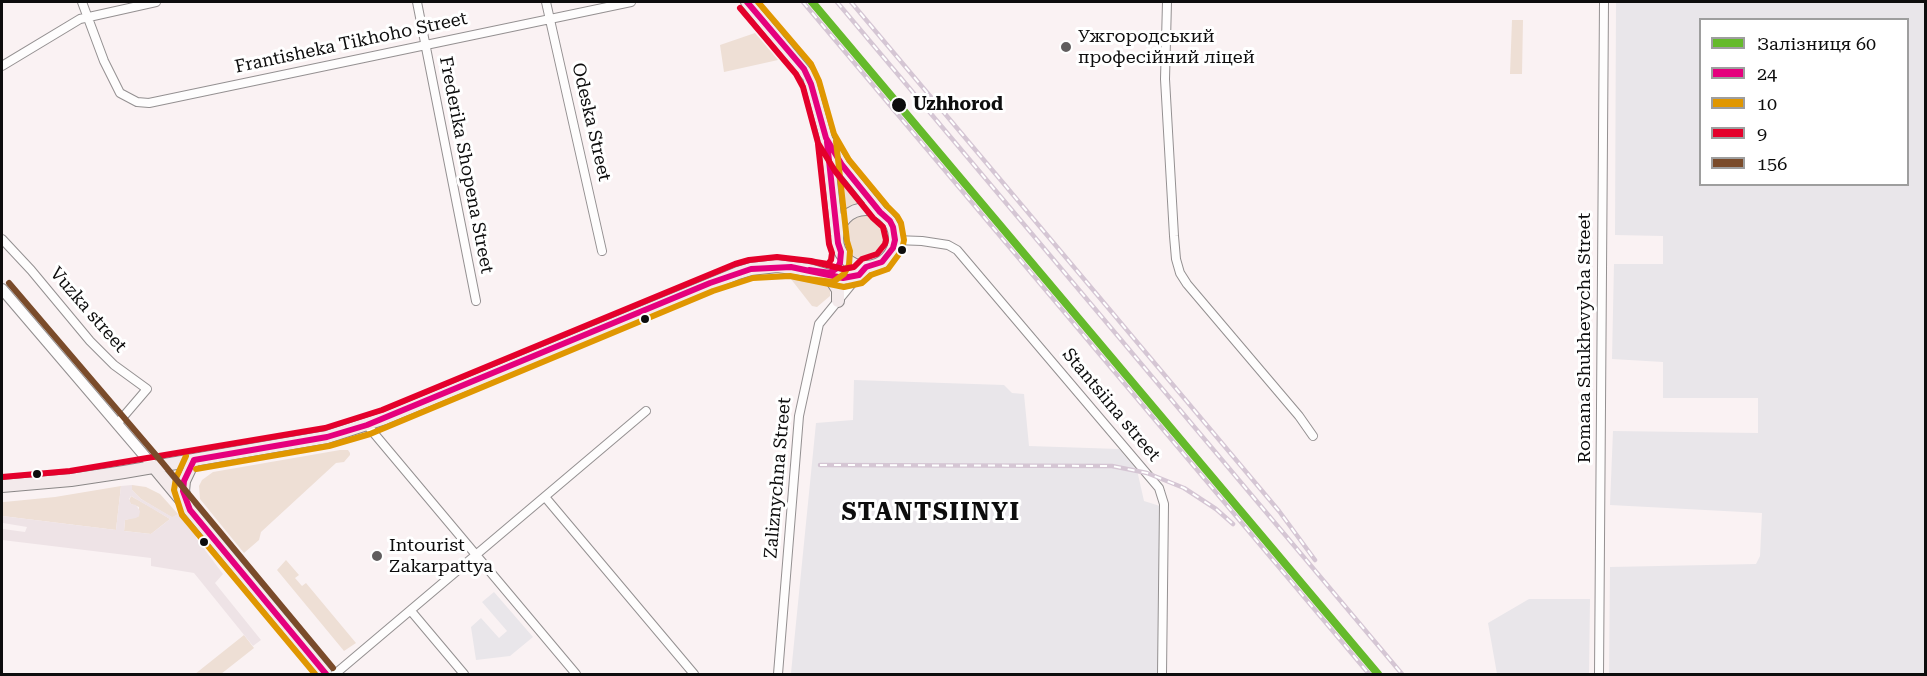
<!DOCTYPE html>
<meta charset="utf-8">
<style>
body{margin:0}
#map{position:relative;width:1927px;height:676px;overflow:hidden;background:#faf2f3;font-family:"Roboto Serif",serif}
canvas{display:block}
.frame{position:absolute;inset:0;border:3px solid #0d0d0d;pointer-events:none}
.legend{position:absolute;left:1699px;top:18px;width:210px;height:168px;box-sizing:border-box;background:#fff;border:2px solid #9e9e9e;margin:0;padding:8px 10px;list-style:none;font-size:18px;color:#0d0d0d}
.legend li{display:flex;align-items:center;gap:12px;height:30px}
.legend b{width:30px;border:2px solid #9e9e9e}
</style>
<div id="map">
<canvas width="1927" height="676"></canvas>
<div class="frame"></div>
<ul class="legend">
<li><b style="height:8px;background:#65ba2b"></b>Залізниця 60</li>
<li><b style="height:8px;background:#e5007d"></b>24</li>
<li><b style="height:8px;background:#e09701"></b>10</li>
<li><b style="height:8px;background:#e4002b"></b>9</li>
<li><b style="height:8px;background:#7a4b2a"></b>156</li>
</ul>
</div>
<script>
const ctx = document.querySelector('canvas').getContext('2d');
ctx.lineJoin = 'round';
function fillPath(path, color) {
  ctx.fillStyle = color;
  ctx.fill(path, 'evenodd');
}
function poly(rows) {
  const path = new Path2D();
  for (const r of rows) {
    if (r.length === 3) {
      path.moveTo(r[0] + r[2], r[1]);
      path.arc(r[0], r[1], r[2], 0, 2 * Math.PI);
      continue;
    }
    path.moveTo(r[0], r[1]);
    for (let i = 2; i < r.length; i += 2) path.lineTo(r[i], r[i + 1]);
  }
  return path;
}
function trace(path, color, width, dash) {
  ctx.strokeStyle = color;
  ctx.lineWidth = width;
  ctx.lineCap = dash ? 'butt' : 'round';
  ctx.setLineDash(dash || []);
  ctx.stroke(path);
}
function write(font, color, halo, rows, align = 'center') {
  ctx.font = font + ' "Roboto Serif",serif';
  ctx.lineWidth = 6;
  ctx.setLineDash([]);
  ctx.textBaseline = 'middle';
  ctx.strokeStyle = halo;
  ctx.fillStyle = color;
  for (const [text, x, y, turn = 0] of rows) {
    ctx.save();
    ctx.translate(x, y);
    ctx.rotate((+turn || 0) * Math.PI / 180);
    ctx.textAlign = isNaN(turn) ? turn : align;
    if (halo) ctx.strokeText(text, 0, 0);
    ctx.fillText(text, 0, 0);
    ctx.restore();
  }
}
fillPath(poly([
 [1616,2,1925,2,1925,674,1609,674,1610,567,1756,564,1760,556,1762,513,1610,505,1613,431,1758,433,1758,398,1663,398,1663,362,1612,359,1614,264,1663,264,1663,236,1615,235],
 [1700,20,1908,20,1908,184,1700,184],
 [854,380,1004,385,1012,393,1024,394,1029,446,1119,449,1137,470,1144,501,1160,506,1158,674,791,673,816,423,853,420],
 [494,592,533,637,510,656,476,660,471,627,481,618,499,638,507,631,482,602],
 [1529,599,1590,599,1589,674,1497,674,1488,623]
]), '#e9e6ea');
fillPath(poly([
 [1512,20,1523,20,1522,74,1510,74],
 [755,33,778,60,724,72,720,45],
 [836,171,838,171,864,203,851,206,842,213,840,212],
 [865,237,22],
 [787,274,803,275,830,287,830,296,817,307,812,306],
 [340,450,348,450,350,453,350,455,344,462,336,463,261,532,259,540,244,553,200,499,199,486,202,480,213,472],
 [132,485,146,487,160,494,178,514,173,518,161,511,141,499,132,490],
 [121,486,116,530,2,516,2,502,4,502,55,497],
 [131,496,152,508,170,519,151,534,124,531,125,520,139,516,139,507,131,504,129,501],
 [286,560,299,575,295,578,302,586,306,583,356,643,344,651,277,570],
 [244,635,254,648,221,674,195,674]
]), '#eedfd5');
fillPath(poly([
 [132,485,132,490,141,499,172,517,178,514,184,518,195,532,196,538,223,574,215,583,261,640,253,646,194,573,151,566,151,558,2,540,2,527,3,529,25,532,27,527,3,523,2,527,2,516,116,530,121,486],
 [131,496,170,519,151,534,124,531,125,520,136,518,139,516,140,511,136,505,131,504,129,499]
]), '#eee3e6');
const minor = poly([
 [82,2,104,61,120,93,137,102,149,103,631,2],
 [417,2,476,301],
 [546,2,602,251],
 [1167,2,1165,79,1174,236,1176,259,1180,273,1187,284,1299,416,1313,436],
 [2,66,80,19,156,2],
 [2,239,31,270,90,341,114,365,147,389,117,424],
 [895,240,922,241,948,245,957,250,1159,488,1164,504,1162,674],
 [367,425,576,674],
 [545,497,694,674],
 [411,611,464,674],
 [335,674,646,411],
 [778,674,799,416,819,324,859,275],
 [1599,674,1604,2]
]);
const tertiary = poly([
 [2,289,154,467]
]);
const secondary = poly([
 [747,2,809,77,826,138,837,234],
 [828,142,842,165,880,212],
 [866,238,29],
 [829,276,838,290,838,301],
 [154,467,326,674],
 [2,486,71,480,124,472,327,437,385,418,738,273,751,269,777,266,809,270,829,276,843,278,859,275,866,267],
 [187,503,183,491,184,481,194,460]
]);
trace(minor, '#949091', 10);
trace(tertiary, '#949091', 12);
trace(secondary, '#8a8787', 14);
trace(minor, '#fefdfd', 8);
trace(tertiary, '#fefdfd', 10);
trace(secondary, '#f3eaeb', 12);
const rail = poly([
 [803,2,1369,674],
 [837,2,1402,674],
 [851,2,1279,511,1315,560],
 [820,465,1112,466,1147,473,1184,488,1216,509,1233,524]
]);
trace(rail, '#d5c6d4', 4.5);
trace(rail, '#fff', 2, [7]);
trace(poly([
 [809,270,830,273,837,268,840,263,841,252,838,243,827,142],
 [194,460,327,437,367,425,710,283,751,269,791,267,843,278,859,275,866,267,882,262,893,248,895,240,893,227,890,221,880,212,842,165,826,138,811,84,804,69,747,2],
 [194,460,184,481,183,491,190,510,326,674]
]), '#e5007d', 6);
trace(poly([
 [808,279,833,282,844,274,849,265,850,251,847,241,836,141],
 [186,456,176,478,174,490,182,515,315,674],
 [196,469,329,446,370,434,713,291,753,278,790,276,844,287,862,283,871,275,888,269,902,250,904,240,901,223,897,216,887,206,849,160,834,134,819,81,811,64,758,2]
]), '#e09701', 6);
trace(poly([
 [809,261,828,264,831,260,832,253,829,244,818,144],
 [2,477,70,471,325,428,382,410,735,264,749,260,777,257,811,261,843,269,854,267,862,259,877,254,885,244,886,240,883,227,873,218,835,171,818,143,803,87,796,74,740,8]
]), '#e4002b', 6);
trace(poly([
 [9,283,161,461,333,668]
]), '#7a4b2a', 6);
trace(poly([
 [812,2,1378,674]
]), '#65ba2b', 8);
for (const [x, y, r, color] of [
 [1066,47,6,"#605d5e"],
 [899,105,8,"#0d0d0d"],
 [902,250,5,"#0d0d0d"],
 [645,319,5,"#0d0d0d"],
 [37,474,5,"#0d0d0d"],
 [204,542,5,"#0d0d0d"],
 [377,556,6,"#605d5e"]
]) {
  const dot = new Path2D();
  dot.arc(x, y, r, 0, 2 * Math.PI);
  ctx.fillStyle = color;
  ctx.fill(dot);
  trace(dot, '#fff', 2);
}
write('18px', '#0d0d0d', '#fff', [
 ["Ужгородський",1078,37],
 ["професійний ліцей",1078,58],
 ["Intourist",389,546],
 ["Zakarpattya",389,567]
], 'left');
write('18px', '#0d0d0d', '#fff', [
 ["Frantisheka Tikhoho Street",351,43,-12],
 ["Odeska Street",591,122,77],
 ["Frederika Shopena Street",466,165,79],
 ["Vuzka street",88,310,49],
 ["Romana Shukhevycha Street",1585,338,-90],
 ["Stantsiina street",1111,405,50],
 ["Zaliznychna Street",778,478,-85]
]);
write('bold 18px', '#0d0d0d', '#fff', [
 ["Uzhhorod",913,105]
], 'left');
ctx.letterSpacing = '1.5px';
write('bold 24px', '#0d0d0d', '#fff', [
 ["STANTSIINYI",931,513]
]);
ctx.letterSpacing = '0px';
</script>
